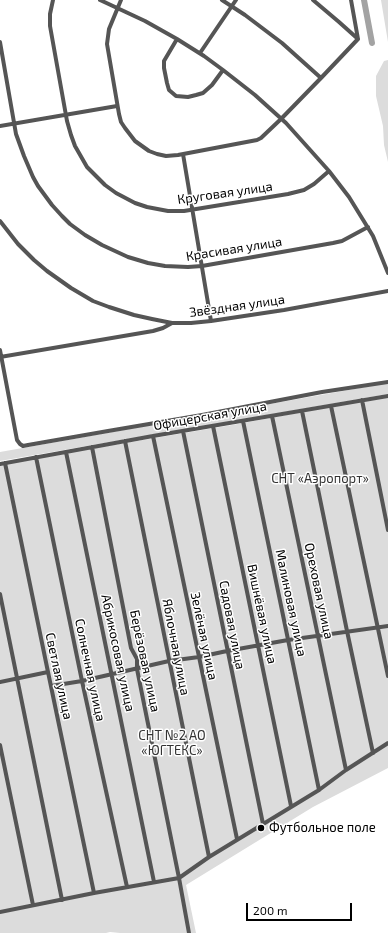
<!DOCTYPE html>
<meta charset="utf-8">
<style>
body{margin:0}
#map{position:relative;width:388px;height:933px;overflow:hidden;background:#fff;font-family:"Exo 2",sans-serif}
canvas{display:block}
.scale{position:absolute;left:246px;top:903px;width:106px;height:18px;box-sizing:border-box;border:2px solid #000;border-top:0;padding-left:5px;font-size:12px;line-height:14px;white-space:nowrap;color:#000;-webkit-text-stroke:3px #fff;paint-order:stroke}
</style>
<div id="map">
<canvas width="388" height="933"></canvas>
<div class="scale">200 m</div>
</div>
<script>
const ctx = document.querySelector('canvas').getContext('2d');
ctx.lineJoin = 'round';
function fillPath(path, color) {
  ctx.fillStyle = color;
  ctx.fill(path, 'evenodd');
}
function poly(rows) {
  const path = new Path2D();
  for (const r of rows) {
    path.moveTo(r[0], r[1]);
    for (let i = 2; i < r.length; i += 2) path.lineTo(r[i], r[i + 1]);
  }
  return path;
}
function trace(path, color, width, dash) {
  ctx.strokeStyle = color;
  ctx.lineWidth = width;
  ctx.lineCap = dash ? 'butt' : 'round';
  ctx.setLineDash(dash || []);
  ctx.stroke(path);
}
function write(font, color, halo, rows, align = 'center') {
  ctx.font = font + ' "Exo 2",sans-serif';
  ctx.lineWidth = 3;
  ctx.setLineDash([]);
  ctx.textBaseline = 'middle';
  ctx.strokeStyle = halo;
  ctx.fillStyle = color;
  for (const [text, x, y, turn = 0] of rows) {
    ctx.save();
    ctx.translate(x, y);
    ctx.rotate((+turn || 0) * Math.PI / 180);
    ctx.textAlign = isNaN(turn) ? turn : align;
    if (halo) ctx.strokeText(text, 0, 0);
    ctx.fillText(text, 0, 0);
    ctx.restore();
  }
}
fillPath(poly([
 [381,0,388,0,388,42],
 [388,60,388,162,384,145,383,126,376,96,376,76,384,61],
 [388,383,388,394,0,461,0,452],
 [388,396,388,768,313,807,186,885,196,933,120,933,110,932,106,933,0,933,0,464,238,424]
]), '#dcdcdc');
trace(poly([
 [364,0,372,43]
]), '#a3a3a3', 6);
trace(poly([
 [53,0,50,14,50,26,67,121,71,135,75,146,87,167,105,185,116,193,135,203,147,207,168,211,184,211,288,194,304,190,314,184,329,171],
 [100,0,145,21,177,39,204,56,223,70,255,95,286,123,329,171,349,197,373,236,388,273],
 [121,0,109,29,107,44,119,114,121,122,125,128,135,141,149,151,157,154,166,156,178,155,257,140,261,138,281,119,321,78,282,43,245,15,222,0],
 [313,0,339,22,358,39,321,78],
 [351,0,358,39],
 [177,39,164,61,164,68,167,83,169,90,176,96,188,97,196,95,203,93,212,85,223,70],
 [0,42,16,134,24,156,33,177,38,186,52,205,62,216,70,224,85,235,102,245,128,257,148,263,165,266,188,267,202,266,333,243,342,241,368,227],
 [200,53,236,0],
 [0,126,117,106],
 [183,154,211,321],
 [0,221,18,244,34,260,47,271,71,288,93,301,109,307,134,315,152,319,172,323,191,323,211,321,284,310,388,291],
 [0,350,17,440,20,444,23,446,28,445,108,431,202,415,322,392,388,382],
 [0,357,153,331,163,328,172,323],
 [362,400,388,530],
 [331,406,388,676],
 [302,411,347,631,373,753],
 [272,416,346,770],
 [243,421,319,790],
 [213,426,291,806],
 [183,431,263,824],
 [153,436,237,839],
 [125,441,209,857],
 [92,447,131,648,137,659,137,669,179,878,189,933],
 [66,452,154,882],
 [36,457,82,681,127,887],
 [5,463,48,672,94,893],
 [0,464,153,436,388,396],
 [0,594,62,900],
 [0,682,48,672],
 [51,686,82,681,169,661,199,657,227,651,288,640,388,626],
 [0,745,33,905],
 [0,912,94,893,179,878,209,857,319,790,346,770,388,743]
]), '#555', 4);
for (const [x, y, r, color] of [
 [261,828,4,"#000"]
]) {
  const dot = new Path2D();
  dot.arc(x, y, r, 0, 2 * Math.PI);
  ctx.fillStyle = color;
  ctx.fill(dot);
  trace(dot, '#fff', 1.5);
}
write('13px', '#000', '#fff', [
 ["Круговая улица",225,193,-8],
 ["Красивая улица",234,249,-9],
 ["Звёздная улица",237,306,-8],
 ["Офицерская улица",210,416,-10],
 ["Ореховая улица",319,591,78],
 ["Малиновая улица",291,603,78],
 ["Вишнёвая улица",262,614,78],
 ["Садовая улица",232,625,79],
 ["Зелёная улица",204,636,78],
 ["Яблочная улица",176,647,79],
 ["Абрикосовая улица",118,653,78],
 ["Берёзовая улица",145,661,78],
 ["Солнечная улица",90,670,78],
 ["Светлая улица",59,676,78]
]);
write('13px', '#333', '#fff', [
 ["СНТ «Аэропорт»",320,479],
 ["СНТ №2 АО",172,736],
 ["«ЮГТЕКС»",172,751]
]);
write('13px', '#000', '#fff', [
 ["Футбольное поле",269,828]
], 'left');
</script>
